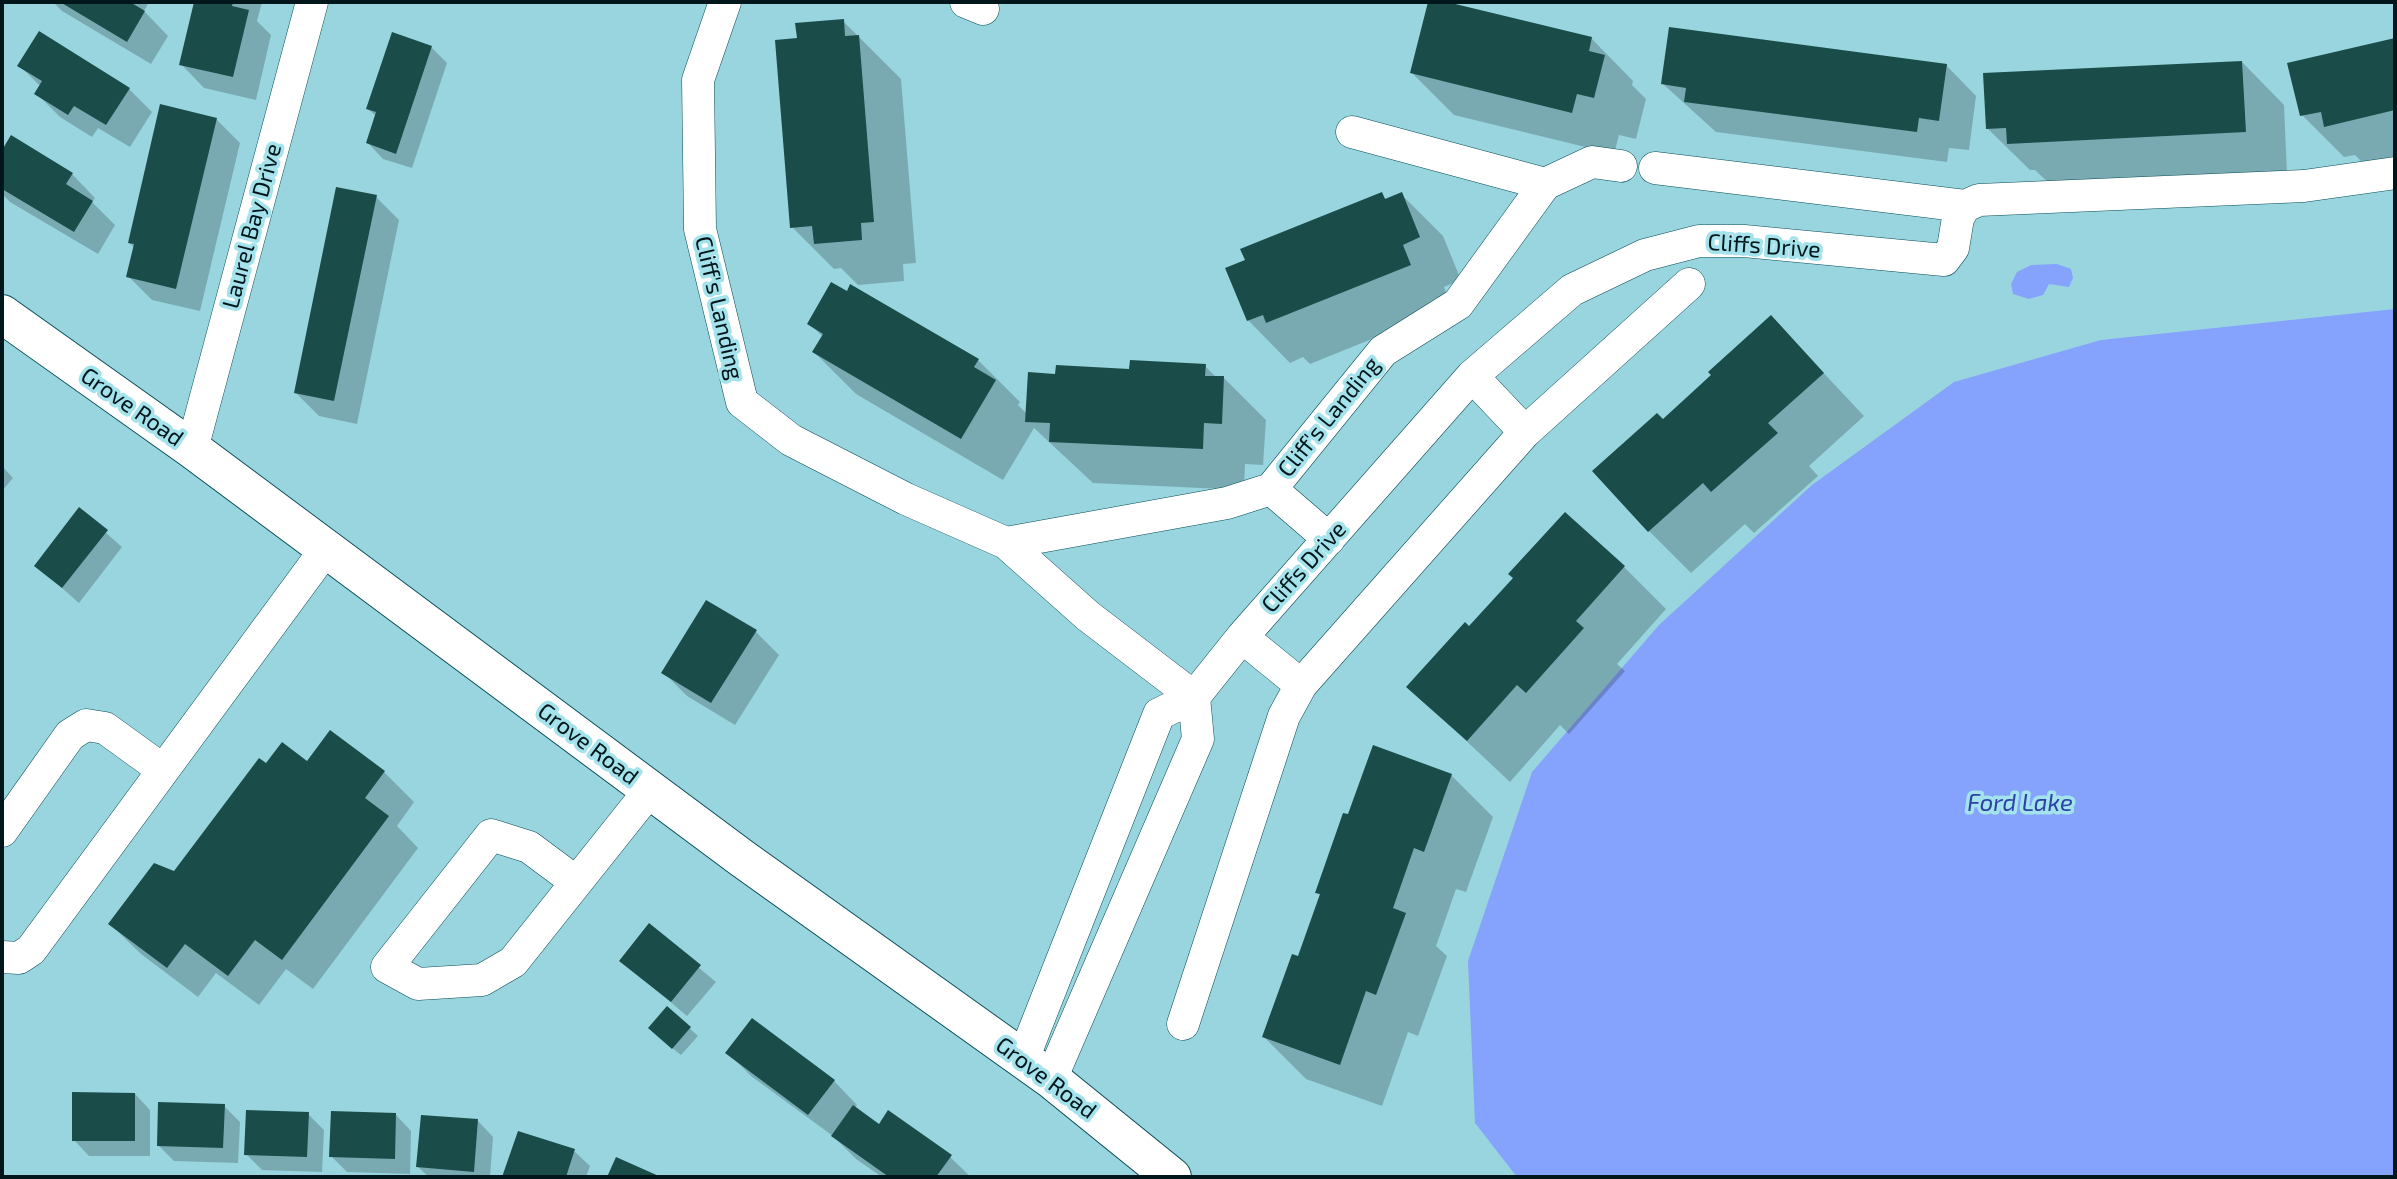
<!DOCTYPE html>
<style>
body{margin:0}
#map{position:relative;width:2397px;height:1179px;overflow:hidden;background:#98d5df;font-family:"Exo 2",sans-serif}
canvas{display:block}
.frame{position:absolute;inset:0;border:4px solid #00161a;pointer-events:none}
</style>
<div id="map">
<canvas width="2397" height="1179"></canvas>
<div class="frame"></div>
</div>
<script>
const ctx = document.querySelector('canvas').getContext('2d');
ctx.lineJoin = 'round';
function fillPath(path, color) {
  ctx.fillStyle = color;
  ctx.fill(path, 'evenodd');
}
function poly(rows) {
  const path = new Path2D();
  for (const r of rows) {
    path.moveTo(r[0], r[1]);
    for (let i = 2; i < r.length; i += 2) path.lineTo(r[i], r[i + 1]);
  }
  return path;
}
function trace(path, color, width, dash) {
  ctx.strokeStyle = color;
  ctx.lineWidth = width;
  ctx.lineCap = dash ? 'butt' : 'round';
  ctx.setLineDash(dash || []);
  ctx.stroke(path);
}
function write(font, color, halo, rows, align = 'center') {
  ctx.font = font + ' "Exo 2",sans-serif';
  ctx.lineWidth = 7;
  ctx.setLineDash([]);
  ctx.textBaseline = 'middle';
  ctx.strokeStyle = halo;
  ctx.fillStyle = color;
  for (const [text, x, y, turn = 0] of rows) {
    ctx.save();
    ctx.translate(x, y);
    ctx.rotate((+turn || 0) * Math.PI / 180);
    ctx.textAlign = isNaN(turn) ? turn : align;
    if (halo) ctx.strokeText(text, 0, 0);
    ctx.fillText(text, 0, 0);
    ctx.restore();
  }
}
fillPath(poly([
 [2057,264,2071,269,2073,278,2069,287,2049,284,2043,295,2029,299,2013,294,2011,284,2017,272,2031,265],
 [2395,309,2395,1177,1517,1177,1475,1123,1468,961,1532,772,1659,625,1812,485,1954,382,2101,340]
]), '#85a3fd');
fillPath(poly([
 [53,2,149,2,144,11,168,36,151,64,62,11],
 [196,2,262,2,257,21,271,35,256,100,204,88,181,64],
 [1430,2,1591,38,1633,81,1632,85,1646,99,1636,139,1619,135,1614,154,1454,115,1412,73],
 [843,21,901,79,916,263,903,264,904,281,858,285,841,268,834,269,792,227,799,40],
 [2395,40,2395,162,2368,168,2355,155,2344,157,2302,115,2289,65],
 [431,47,447,63,412,168,383,159,368,143,376,116,368,109],
 [2242,62,2284,105,2287,174,2051,185,2035,170,2030,170,1987,128],
 [19,65,129,89,152,112,130,147,98,128,92,137,60,117,36,93,41,87],
 [1946,65,1976,96,1969,150,1949,148,1947,162,1716,132,1663,84],
 [216,119,240,143,200,311,152,300,128,276,135,248,129,243],
 [11,138,72,174,95,198,92,202,115,225,98,254,10,202,2,194,2,154],
 [1381,194,1387,200,1401,194,1443,236,1461,280,1444,287,1451,307,1310,364,1303,357,1290,363,1248,320],
 [376,197,399,220,357,424,319,416,295,392],
 [1771,317,1864,416,1809,466,1818,476,1754,533,1745,524,1691,573,1649,531,1663,421],
 [809,323,978,360,1020,402,1018,405,1027,414,1057,375,1205,366,1217,378,1224,378,1266,420,1263,465,1245,464,1244,490,1093,483,1034,428,1003,480,856,394,814,352,823,337],
 [2,466,13,478,2,491],
 [80,510,122,547,79,603,36,565],
 [1624,567,1666,609,1617,664,1625,671,1569,734,1560,725,1510,782,1409,687],
 [755,631,779,655,735,725,687,696,664,673],
 [308,764,384,772,414,802,397,826,418,848,313,989,286,969,259,1005,216,973,198,997,141,954,110,924,175,873,266,765],
 [1451,775,1493,817,1466,892,1456,889,1436,946,1447,956,1418,1036,1408,1032,1382,1106,1306,1079,1264,1037,1299,958,1321,896,1317,892,1350,817],
 [649,926,716,982,687,1016,621,960],
 [667,1008,698,1036,681,1055,657,1036],
 [753,1020,834,1081,857,1105,855,1108,879,1126,950,1157,971,1177,882,1177,856,1159,833,1136,751,1076,728,1053],
 [135,1094,150,1110,150,1156,89,1156,74,1140],
 [224,1106,240,1122,238,1163,174,1161,158,1145],
 [308,1114,324,1130,322,1172,262,1170,246,1154],
 [396,1115,411,1131,410,1174,347,1172,331,1156],
 [478,1121,493,1137,490,1177,429,1177,418,1167],
 [519,1133,574,1151,590,1166,586,1177,504,1177]
]), '#0003');
fillPath(poly([
 [60,2,130,2,145,11,127,42],
 [194,2,233,2,232,6,249,10,233,77,179,65],
 [1428,2,1447,2,1592,37,1589,51,1605,55,1594,98,1577,94,1572,113,1410,73],
 [844,19,845,36,859,35,874,222,861,223,862,240,814,244,812,226,790,228,775,40,797,38,795,23],
 [1669,27,1947,64,1939,121,1919,118,1917,132,1684,102,1686,88,1661,84],
 [39,31,130,88,106,125,74,106,68,115,34,94,42,81,17,66],
 [392,32,432,46,396,154,366,143,376,112,366,109],
 [2395,38,2395,110,2324,127,2321,112,2300,116,2287,63],
 [2242,61,2246,132,2007,144,2006,128,1986,129,1983,73],
 [160,104,217,118,176,289,126,277,134,244,128,243],
 [11,135,73,173,66,184,93,201,74,232,2,189,2,150],
 [336,187,377,195,334,401,294,393],
 [1382,192,1385,199,1402,192,1420,237,1403,245,1411,265,1266,323,1263,315,1247,321,1225,268,1245,260,1240,249],
 [831,282,847,291,850,284,979,359,974,367,996,380,961,439,812,352,823,334,807,324],
 [1771,315,1824,373,1768,423,1778,433,1711,492,1703,483,1648,532,1592,471,1657,413,1663,419,1711,375,1708,372],
 [1130,360,1206,364,1205,376,1224,376,1222,424,1204,423,1203,449,1049,442,1050,423,1025,422,1028,372,1055,374,1056,365,1129,369],
 [79,507,108,530,62,588,34,566],
 [1565,512,1625,566,1576,621,1584,628,1526,693,1517,685,1467,741,1406,687,1465,622,1469,626,1513,578,1508,574],
 [706,600,757,630,711,703,661,673],
 [330,730,385,771,365,798,389,816,282,960,255,940,228,976,185,944,167,968,108,924,154,863,174,871,259,758,266,763,282,742,307,761],
 [1373,745,1452,774,1424,852,1414,848,1393,908,1406,913,1376,995,1366,991,1340,1065,1262,1037,1292,954,1298,956,1320,894,1315,893,1343,813,1348,814],
 [649,923,701,965,671,1002,619,961],
 [667,1006,691,1027,672,1049,648,1028],
 [752,1018,835,1080,808,1115,725,1053],
 [72,1092,135,1093,135,1141,72,1141],
 [158,1102,225,1104,223,1148,157,1146],
 [853,1105,879,1124,888,1110,952,1155,936,1177,889,1177,831,1136],
 [246,1110,309,1112,307,1157,244,1155],
 [331,1111,396,1113,395,1159,329,1157],
 [421,1115,478,1119,474,1172,416,1167],
 [518,1131,575,1149,566,1177,502,1177],
 [616,1157,661,1177,607,1177]
]), '#1a4d49');
const minor = poly([
 [725,2,698,80,700,229,742,402,791,440,906,499,1006,543,1088,616,1194,697],
 [966,2,983,9],
 [1352,132,1545,184,1592,162,1621,166],
 [1655,168,1965,206],
 [1472,376,1525,432],
 [192,449,312,2],
 [1271,489,1329,539],
 [1006,543,1227,503,1271,489,1383,351,1458,304,1545,184],
 [1242,637,1301,685],
 [2,831,70,735,86,725,105,728,163,770],
 [576,882,529,847,491,835,387,967,418,984,482,980,513,962,650,790],
 [2,957,19,958,31,950,326,549],
 [1183,1024,1284,716,1301,685,1525,432,1689,284],
 [1023,1059,1159,714,1194,697,1242,637,1472,376,1572,290,1645,255,1699,241,1744,241,1944,260,1953,248,1958,218,1965,206,1979,200,2304,186,2395,173],
 [1051,1079,1198,739,1194,697]
]);
const major = poly([
 [2,314,192,449,743,859,1051,1079,1172,1177]
]);
trace(minor, '#074d56', 33);
trace(major, '#074d56', 40);
trace(minor, '#fff', 32);
trace(major, '#fff', 38);
write('23px', '#00161a', '#a4e2ec', [
 ["Laurel Bay Drive",252,226,-75],
 ["Cliffs Drive",1764,246,4],
 ["Cliff's Landing",719,308,77],
 ["Grove Road",132,407,35],
 ["Cliff's Landing",1329,417,-51],
 ["Cliffs Drive",1304,567,-48],
 ["Grove Road",588,744,37],
 ["Grove Road",1046,1078,37]
]);
write('italic 24px', '#2c41a7', '#a4e2ec', [
 ["Ford Lake",2020,803]
]);
</script>
